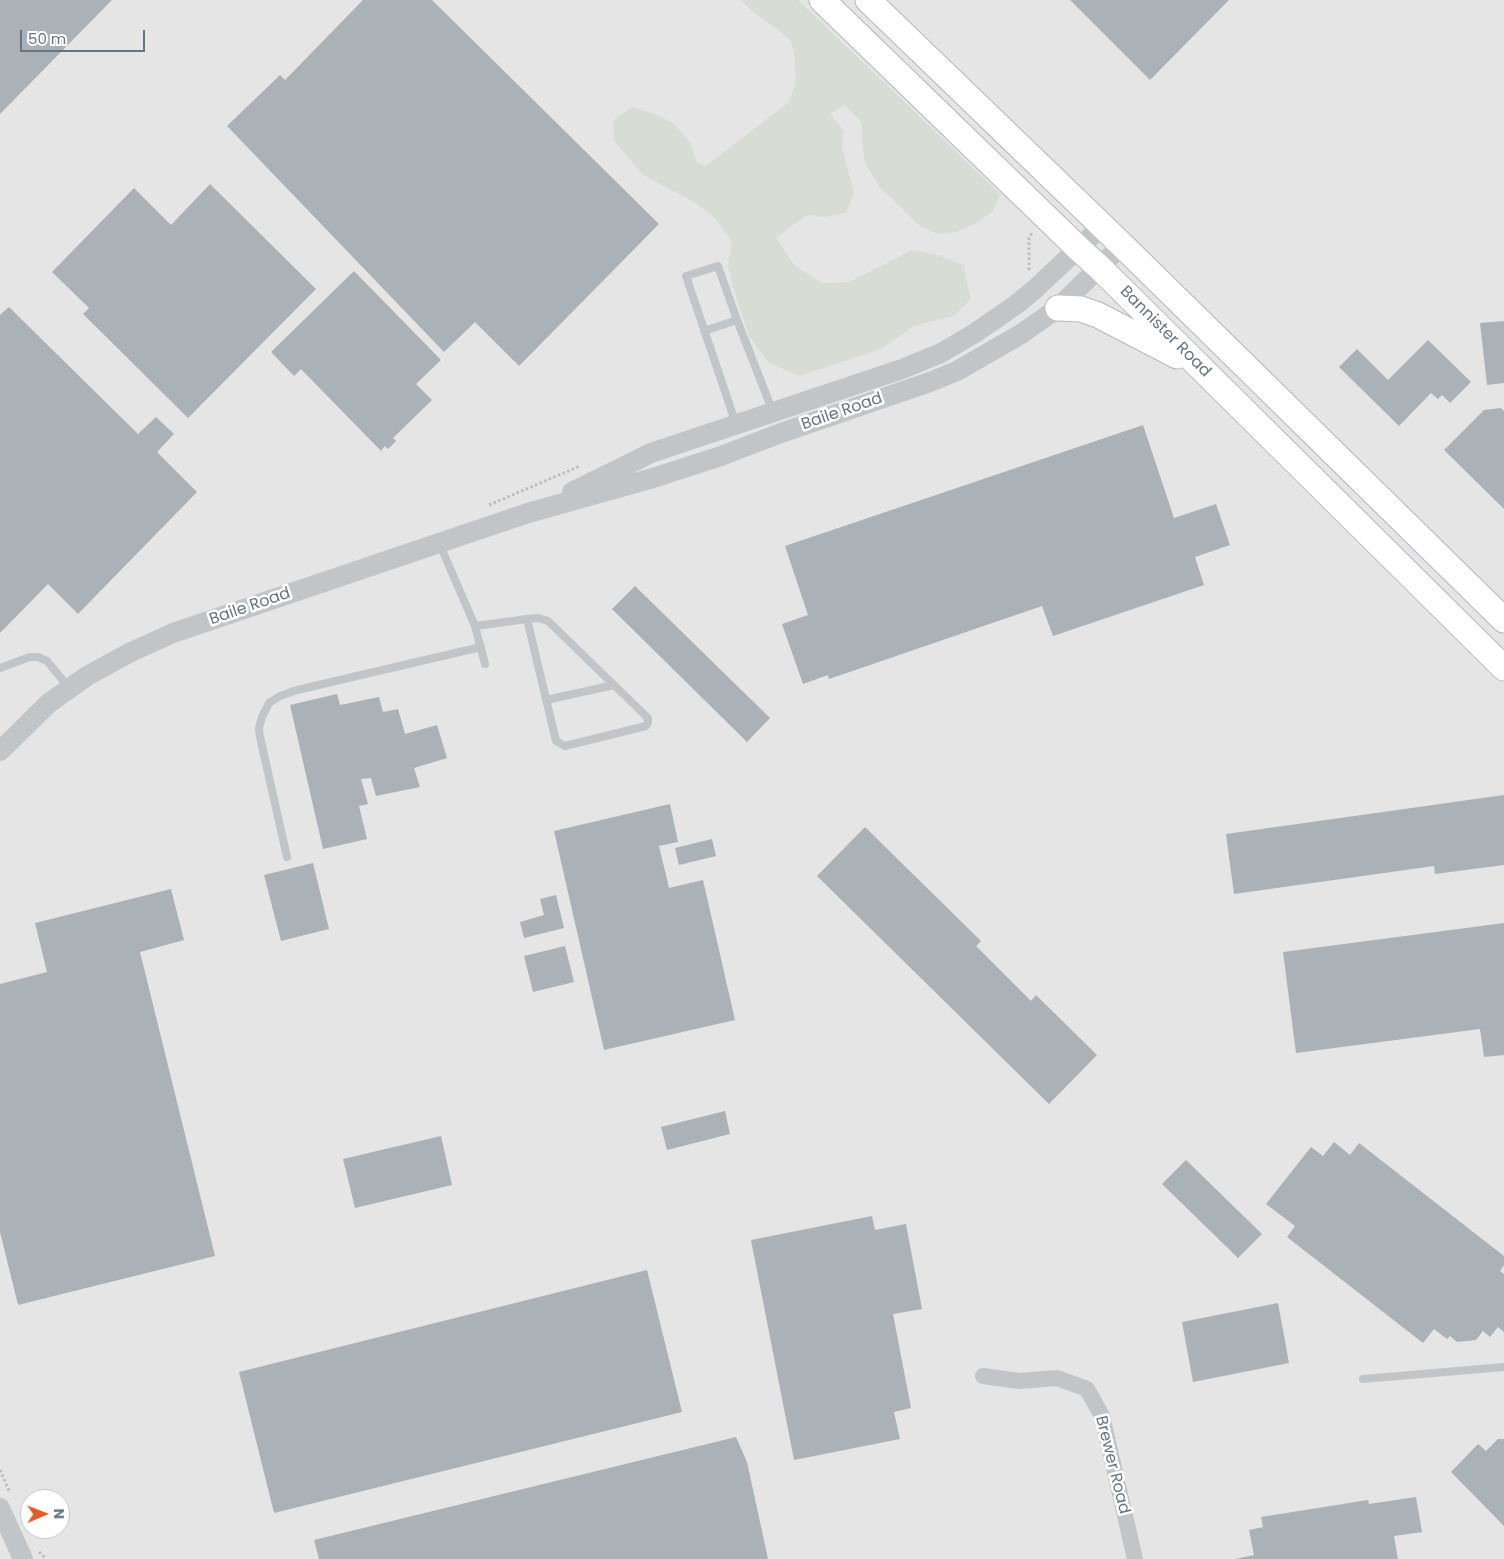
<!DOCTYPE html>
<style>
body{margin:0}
#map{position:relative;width:1504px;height:1559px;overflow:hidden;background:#f6f6f3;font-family:Poppins,sans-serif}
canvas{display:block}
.north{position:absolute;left:20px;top:1489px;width:50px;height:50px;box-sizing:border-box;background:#fff;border:1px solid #c2c8cd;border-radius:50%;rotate:89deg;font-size:14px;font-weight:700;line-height:20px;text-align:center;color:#667583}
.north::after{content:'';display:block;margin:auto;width:18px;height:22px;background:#e05d29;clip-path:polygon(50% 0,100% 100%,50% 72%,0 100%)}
.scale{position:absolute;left:20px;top:30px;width:125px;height:22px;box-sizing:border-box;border:2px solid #667583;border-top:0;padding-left:6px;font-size:15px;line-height:18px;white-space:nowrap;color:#667583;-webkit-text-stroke:4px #fff;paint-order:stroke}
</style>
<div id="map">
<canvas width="1504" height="1559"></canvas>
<div class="north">N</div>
<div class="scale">50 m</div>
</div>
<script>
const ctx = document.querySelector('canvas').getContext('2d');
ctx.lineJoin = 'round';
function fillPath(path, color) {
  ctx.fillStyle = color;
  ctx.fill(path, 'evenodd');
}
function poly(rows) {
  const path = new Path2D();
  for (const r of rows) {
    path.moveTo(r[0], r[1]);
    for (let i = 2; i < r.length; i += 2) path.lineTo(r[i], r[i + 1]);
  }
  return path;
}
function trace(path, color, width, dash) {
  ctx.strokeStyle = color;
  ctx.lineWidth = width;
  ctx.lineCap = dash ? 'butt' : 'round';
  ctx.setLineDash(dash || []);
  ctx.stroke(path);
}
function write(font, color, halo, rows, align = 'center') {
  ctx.font = font + ' Poppins,sans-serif';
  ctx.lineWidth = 5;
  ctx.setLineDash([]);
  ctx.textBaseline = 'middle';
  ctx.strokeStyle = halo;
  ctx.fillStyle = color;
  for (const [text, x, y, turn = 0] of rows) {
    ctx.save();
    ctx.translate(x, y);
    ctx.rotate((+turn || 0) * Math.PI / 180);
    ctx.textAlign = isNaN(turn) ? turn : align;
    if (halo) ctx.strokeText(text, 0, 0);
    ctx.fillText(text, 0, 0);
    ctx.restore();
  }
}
fillPath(poly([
 [0,0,1504,0,1504,1559,0,1559],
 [30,1499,60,1499,60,1529,30,1529]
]), '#e4e5e4');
fillPath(poly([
 [741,0,798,0,1000,194,993,211,976,223,956,232,937,234,917,224,903,209,880,188,865,163,862,142,862,122,844,105,830,114,844,131,842,148,854,193,846,213,826,217,807,215,776,238,795,266,822,283,849,282,912,250,938,255,964,265,966,279,971,299,954,316,914,326,881,349,799,376,768,362,749,336,733,287,728,265,732,242,717,220,696,203,643,175,614,140,613,120,632,107,652,113,673,123,690,142,696,161,706,166,789,102,796,82,794,53,790,39,750,9]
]), '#d7ddd4');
fillPath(poly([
 [0,0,112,0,0,114],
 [363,0,432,0,659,224,519,366,475,322,444,352,227,126,280,75,285,80],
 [1070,0,1229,0,1150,80],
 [210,184,316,289,188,418,83,314,89,308,52,272,134,188,171,225],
 [354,271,441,360,416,384,432,400,393,438,396,441,388,449,385,446,381,451,301,369,294,376,271,352],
 [9,307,138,434,156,417,174,434,157,452,197,492,78,614,48,584,0,633,0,315],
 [1504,321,1504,383,1487,385,1480,323],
 [1428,340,1471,382,1450,403,1442,395,1438,399,1431,393,1399,426,1339,367,1357,349,1388,380],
 [1501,408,1504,411,1504,509,1444,450,1484,410],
 [1143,425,1174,518,1216,504,1230,545,1195,557,1204,585,1053,636,1042,606,829,679,828,675,803,684,782,624,808,615,785,546],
 [635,586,770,718,747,742,612,609],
 [337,694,340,705,379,697,383,712,398,709,405,734,437,725,447,758,414,768,420,787,376,796,371,778,361,779,368,804,359,806,367,839,323,849,290,705],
 [1504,795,1504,865,1435,874,1434,866,1234,894,1226,834],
 [670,804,678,842,659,846,669,888,703,880,735,1020,604,1050,554,831],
 [865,827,981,941,976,946,1031,1001,1036,995,1097,1055,1049,1104,817,876],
 [712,839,716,856,679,865,675,848],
 [313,863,329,929,281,941,264,875],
 [171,889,184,940,140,952,215,1256,18,1305,0,1232,0,984,47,972,35,923],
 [556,895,564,928,524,938,520,922,544,915,540,899],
 [1504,923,1504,1055,1484,1057,1480,1029,1296,1053,1283,952],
 [565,946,574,982,533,992,524,956],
 [725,1111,730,1134,667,1150,661,1127],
 [441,1136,452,1185,355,1208,343,1159],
 [1334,1142,1350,1155,1359,1143,1504,1256,1504,1265,1500,1271,1504,1274,1504,1332,1498,1327,1490,1337,1483,1331,1476,1340,1457,1342,1450,1336,1447,1339,1434,1329,1423,1343,1287,1237,1295,1226,1266,1204,1311,1147,1323,1156],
 [1186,1160,1262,1234,1238,1258,1162,1184],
 [872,1216,875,1230,906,1224,922,1309,893,1314,911,1408,894,1412,900,1439,794,1460,751,1240],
 [647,1270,682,1412,274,1513,239,1372],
 [1278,1303,1289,1363,1193,1382,1182,1322],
 [736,1437,747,1462,768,1559,319,1559,314,1540],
 [1498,1439,1504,1439,1504,1526,1451,1472,1478,1444,1486,1451],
 [1416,1497,1422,1532,1394,1536,1398,1559,1235,1559,1254,1555,1249,1530,1263,1527,1261,1517,1368,1500,1369,1504]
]), '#abb2b7');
const primary = poly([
 [822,0,1078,248,1100,268,1504,668],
 [868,0,1122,245,1504,620],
 [1058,308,1081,309,1098,315,1177,356]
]);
trace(primary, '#b4b8bc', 27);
trace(poly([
 [1029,270,1029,238,1032,233],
 [489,505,580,466],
 [0,1470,10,1493],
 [39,1552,43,1555,45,1559]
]), '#bbbdbf', 3, [2.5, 2.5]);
trace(poly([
 [704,331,737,320],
 [736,424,686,276,718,266,737,320,773,412],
 [440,545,475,626,485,664],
 [475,626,527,619,538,618,548,621,648,718,648,722,646,726,565,746,556,741,527,619],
 [0,668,30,657,38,657,47,661,70,689],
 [546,700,614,685],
 [287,857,260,737,259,728,262,717,269,703,280,696,297,690,481,647],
 [1363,1379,1504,1367]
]), '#c1c5c8', 8);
trace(poly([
 [983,1376,1019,1381,1057,1378,1087,1389,1102,1416,1135,1559]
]), '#c1c5c8', 16);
trace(poly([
 [572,492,651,453,902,369,941,353,975,333,1017,304,1035,289,1102,226],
 [0,751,49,703,87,676,131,652,173,633,528,513,653,478,721,456,781,433,930,382,957,371,1021,334,1058,308,1122,245],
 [0,1508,23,1559]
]), '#c1c5c8', 20);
trace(primary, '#fff', 25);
write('16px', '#667583', '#fff', [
 ["Bannister Road",1165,332,45],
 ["Baile Road",842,412,-19],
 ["Baile Road",250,607,-19],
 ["Brewer Road",1112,1465,76]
]);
</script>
